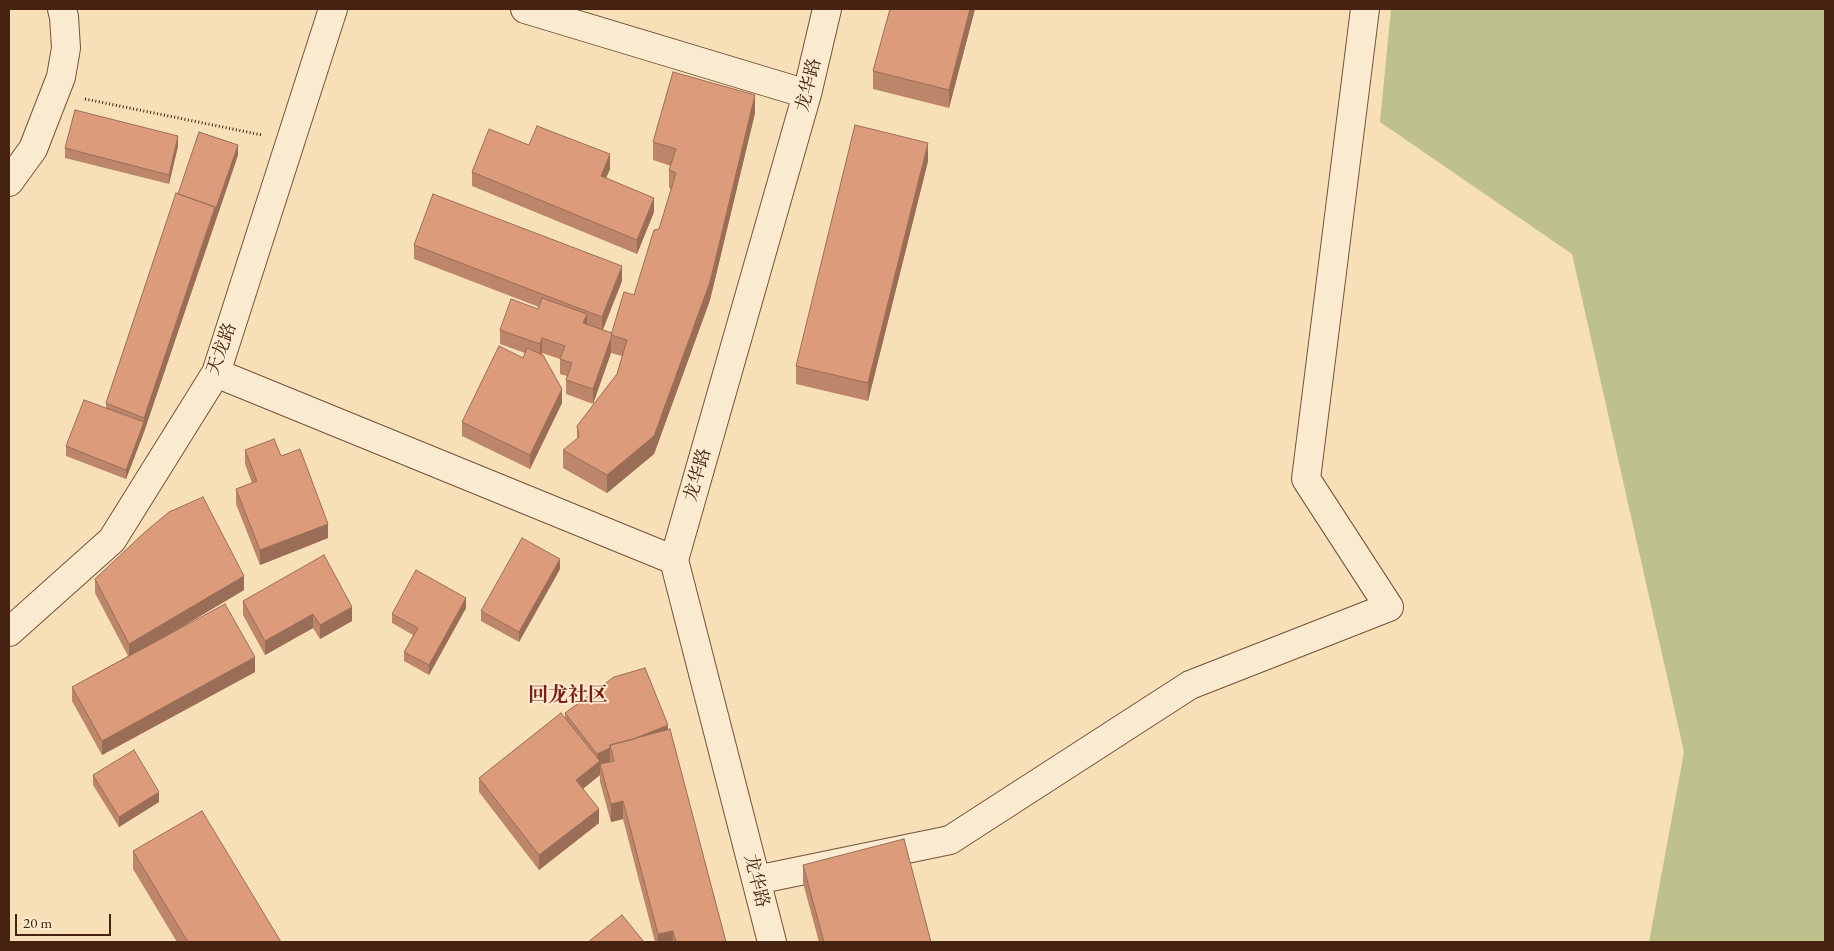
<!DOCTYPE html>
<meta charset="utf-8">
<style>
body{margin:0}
#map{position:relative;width:1834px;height:951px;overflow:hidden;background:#f7dfb7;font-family:"EB Garamond",serif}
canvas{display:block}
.frame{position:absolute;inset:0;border:10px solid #452310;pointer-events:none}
.scale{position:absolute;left:15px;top:914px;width:96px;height:22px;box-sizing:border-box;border:2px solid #452310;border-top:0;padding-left:6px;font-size:15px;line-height:18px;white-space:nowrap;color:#452310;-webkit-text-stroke:4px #faead0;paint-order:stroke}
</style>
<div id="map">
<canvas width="1834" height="951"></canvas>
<div class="frame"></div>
<div class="scale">20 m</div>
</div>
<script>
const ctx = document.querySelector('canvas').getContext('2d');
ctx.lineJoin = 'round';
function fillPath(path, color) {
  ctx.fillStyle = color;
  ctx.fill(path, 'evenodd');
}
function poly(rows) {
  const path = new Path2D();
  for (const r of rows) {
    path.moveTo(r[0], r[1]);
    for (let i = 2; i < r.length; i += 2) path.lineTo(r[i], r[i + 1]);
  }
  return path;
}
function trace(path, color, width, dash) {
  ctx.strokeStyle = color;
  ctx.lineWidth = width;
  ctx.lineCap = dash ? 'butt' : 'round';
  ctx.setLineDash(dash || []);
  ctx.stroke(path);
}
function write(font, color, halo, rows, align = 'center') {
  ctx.font = font + ' "EB Garamond","Noto Serif SC",serif';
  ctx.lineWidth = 4;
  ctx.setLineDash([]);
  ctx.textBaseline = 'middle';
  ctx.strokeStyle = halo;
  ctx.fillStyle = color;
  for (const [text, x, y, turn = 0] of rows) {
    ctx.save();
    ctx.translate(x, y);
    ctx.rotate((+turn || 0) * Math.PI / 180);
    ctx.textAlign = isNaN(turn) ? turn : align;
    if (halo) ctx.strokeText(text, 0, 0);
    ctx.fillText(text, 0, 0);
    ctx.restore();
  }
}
fillPath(poly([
 [1391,9,1825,9,1825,942,1649,942,1684,752,1572,254,1380,122]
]), '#bfc18d');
const minor = poly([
 [525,9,807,94],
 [9,182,33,149,61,77,66,48,64,17,62,9],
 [216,373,674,560],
 [9,632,112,540,216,373,333,9],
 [756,880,950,840,1190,685,1389,607,1306,479,1365,9],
 [772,942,674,560,807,94,827,9]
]);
trace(minor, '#72523a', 30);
trace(poly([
 [85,99,262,135]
]), '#452310', 3, [1, 2.5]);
trace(minor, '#faead0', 28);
fillPath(poly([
 [975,9,949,108,873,89,873,71],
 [755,113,710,300,654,454,607,493,563,468,563,450,577,439,577,426,617,374,622,356,611,353,593,404,566,394,566,380,567,376,560,374,560,359,542,353,541,355,562,403,530,469,462,436,462,422,523,358,525,353,500,344,500,330,538,309,539,307,414,259,414,245,622,281,603,330,612,333,634,295,659,229,671,189,669,188,669,170,671,166,653,160,653,142],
 [529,145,610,169,606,178,654,212,637,254,472,186,472,172],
 [178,146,169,184,65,158,65,148],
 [238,155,144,432,126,479,66,456,66,446,106,408,106,403],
 [928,161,868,401,796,384,796,366],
 [245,450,281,456,328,538,260,565,236,504,236,489,252,483,245,464],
 [560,569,519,642,481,621,481,611],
 [95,579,244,590,177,630,255,672,102,755,72,701,72,687,128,656,95,593],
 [243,601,352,621,320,639,313,628,265,655,243,615],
 [466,608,429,675,404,661,404,652,413,635,392,623,392,614],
 [565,713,668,730,726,942,655,942,623,819,611,822,600,782,600,767,600,775,583,789,599,823,539,870,479,792,479,778,565,718],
 [93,775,159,802,119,827,93,785],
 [133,851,281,942,177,942,133,869],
 [803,865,931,942,819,942,803,883]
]), '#bd866a');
fillPath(poly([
 [970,9,975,9,949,108,949,90],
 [755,95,755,113,710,300,654,454,607,493,607,475],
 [178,136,178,146,169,184,169,175],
 [928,143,928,161,868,401,868,383],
 [238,145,238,155,144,432,126,479,126,470,144,422,144,418,215,207],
 [610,154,610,169,601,190,601,176],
 [654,198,654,212,637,254,637,240],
 [622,266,622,281,602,331,602,317],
 [587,314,587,328,583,323],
 [542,338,542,353,540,358,540,344],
 [611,338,611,353,593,404,593,389],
 [562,389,562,403,530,469,530,455],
 [328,524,328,538,260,565,260,550],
 [560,559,560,569,519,642,519,632],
 [244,576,244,590,129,658,129,644],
 [466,598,466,608,429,675,429,665],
 [352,607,352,621,320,639,320,625],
 [313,614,313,628,265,655,265,641],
 [255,657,255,672,102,755,102,741],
 [668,725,668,739,611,748],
 [610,748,610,763,600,764,600,775,576,794,576,780,597,763,597,754],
 [159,792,159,802,119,827,119,817],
 [623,801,623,819,611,822,611,804],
 [599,809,599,823,539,870,539,855],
 [673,931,673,942,658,942,658,934]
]), '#9a6d56');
const building = poly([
 [890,9,970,9,949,90,873,71,890,9],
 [673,72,755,95,710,282,654,436,607,475,563,450,579,437,577,426,617,374,627,340,611,335,624,292,634,295,654,230,659,229,676,173,669,170,676,149,653,142,673,72],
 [75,110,178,136,169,175,65,148,75,110],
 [855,125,928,143,868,383,796,366,855,125],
 [537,126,610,154,601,176,654,198,637,240,472,172,489,129,529,145,537,126],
 [199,132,238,145,215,211,215,207,178,194,199,132],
 [176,193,215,207,144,418,106,403,176,193],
 [433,194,622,266,602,317,414,245,433,194],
 [542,298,587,314,583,323,612,333,611,338,593,389,566,380,572,363,560,359,565,346,542,338,540,344,500,330,511,299,538,309,542,298],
 [499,346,523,358,527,348,543,355,562,389,530,455,462,422,499,346],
 [84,400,144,422,126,470,66,446,84,400],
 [274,439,281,456,300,449,328,524,260,550,236,489,257,481,245,450,274,439],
 [203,497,244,576,129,644,95,579,145,532,169,512,203,497],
 [522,538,560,559,519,632,481,611,522,538],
 [324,555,352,607,320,625,313,614,265,641,243,601,324,555],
 [416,570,466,598,429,665,404,652,418,628,392,614,416,570],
 [225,604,255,657,102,741,72,687,225,604],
 [645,668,668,725,631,740,610,745,610,748,597,754,565,713,614,677,645,668],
 [561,713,600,761,576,780,599,809,539,855,479,778,561,713],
 [670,729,726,942,676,942,673,931,658,934,623,801,611,804,600,764,614,761,610,745,670,729],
 [134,750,159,792,119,817,93,775,134,750],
 [202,811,281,942,188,942,133,851,202,811],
 [904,839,931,942,824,942,803,865,904,839],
 [622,915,644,942,588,942,622,915]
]);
fillPath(building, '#dc9c7b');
trace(building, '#9a6d56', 1);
write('18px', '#452310', '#faead0', [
 ["龙华路",809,85,-76],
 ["天龙路",222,349,-70],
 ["龙华路",698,475,-74],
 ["龙华路",756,881,76]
]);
write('bold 20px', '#7a1f14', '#faead0', [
 ["回龙社区",568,696]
]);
</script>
